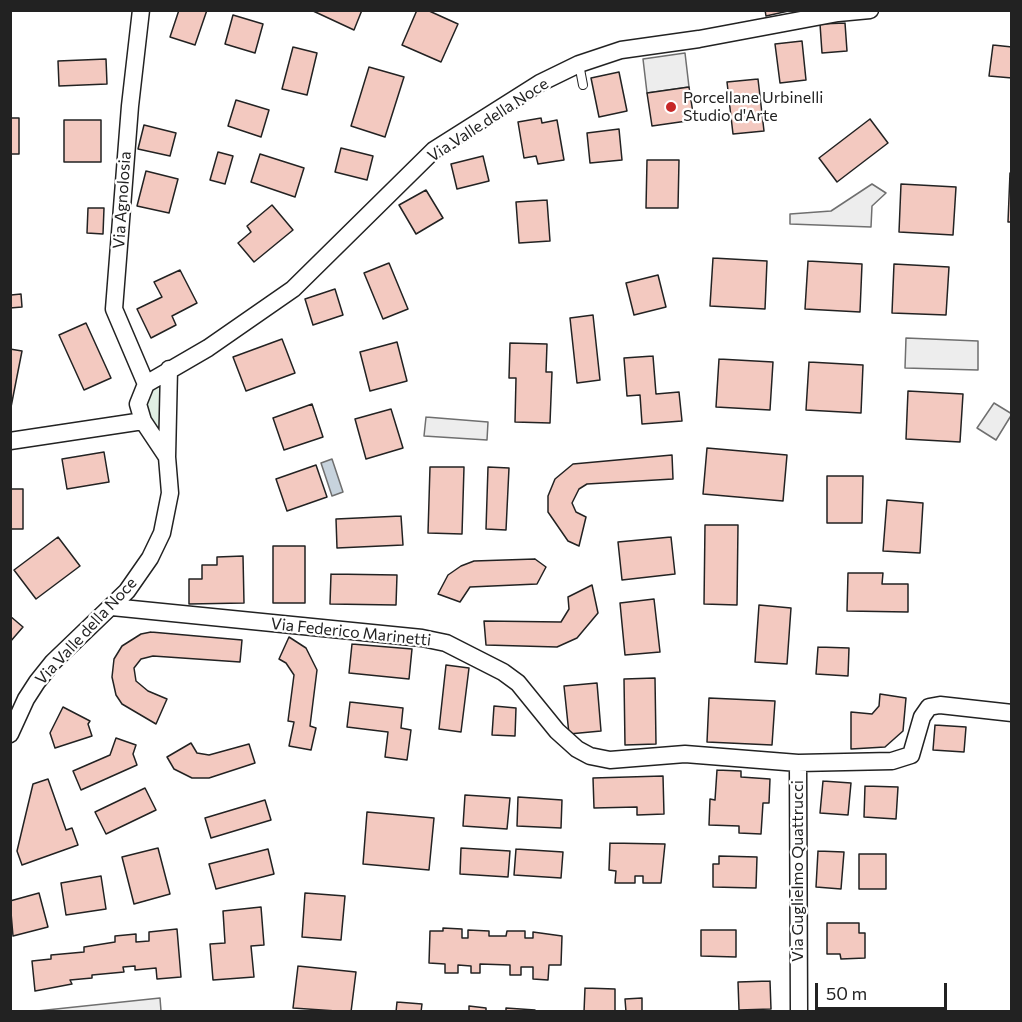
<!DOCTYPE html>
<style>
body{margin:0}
#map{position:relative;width:1022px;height:1022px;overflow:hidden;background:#fff;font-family:Commissioner,sans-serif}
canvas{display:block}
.frame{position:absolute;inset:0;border:12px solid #222;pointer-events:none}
.scale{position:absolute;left:815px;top:983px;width:132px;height:27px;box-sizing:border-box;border:3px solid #222;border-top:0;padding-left:8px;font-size:18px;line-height:21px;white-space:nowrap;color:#222;-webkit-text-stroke:4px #fff;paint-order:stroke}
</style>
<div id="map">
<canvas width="1022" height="1022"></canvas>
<div class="frame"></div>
<div class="scale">50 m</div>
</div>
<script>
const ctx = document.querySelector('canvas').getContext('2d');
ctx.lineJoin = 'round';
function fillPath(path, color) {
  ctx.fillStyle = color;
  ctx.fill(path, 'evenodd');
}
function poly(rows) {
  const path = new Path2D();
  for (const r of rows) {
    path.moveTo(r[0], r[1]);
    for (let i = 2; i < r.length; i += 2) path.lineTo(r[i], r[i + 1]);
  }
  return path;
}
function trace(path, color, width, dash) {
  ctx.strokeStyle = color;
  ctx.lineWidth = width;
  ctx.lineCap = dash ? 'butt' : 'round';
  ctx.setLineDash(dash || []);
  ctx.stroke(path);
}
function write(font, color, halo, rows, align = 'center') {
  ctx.font = font + ' Commissioner,sans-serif';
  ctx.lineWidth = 4.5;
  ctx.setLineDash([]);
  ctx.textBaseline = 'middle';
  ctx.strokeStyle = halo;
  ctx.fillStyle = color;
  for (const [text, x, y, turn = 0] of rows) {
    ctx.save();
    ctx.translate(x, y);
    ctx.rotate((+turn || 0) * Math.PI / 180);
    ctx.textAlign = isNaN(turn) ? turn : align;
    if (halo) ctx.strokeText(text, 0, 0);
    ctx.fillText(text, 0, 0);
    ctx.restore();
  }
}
const green = poly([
 [164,380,161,439,148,415,146,402,153,385,164,380]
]);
fillPath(green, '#e0efe3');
trace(green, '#6f6f6f', 1.5);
const parking = poly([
 [685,53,689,87,647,93,643,59,685,53],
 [872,184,886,193,872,206,871,227,790,224,790,214,831,211,872,184],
 [906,338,978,341,978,370,905,368,906,338],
 [994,403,1012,414,996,440,977,428,994,403],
 [426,417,488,422,487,440,424,436,426,417],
 [160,998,161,1011,37,1011,160,998]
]);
fillPath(parking, '#ededed');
trace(parking, '#6f6f6f', 1.5);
const water = poly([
 [332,459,343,492,332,496,321,463,332,459]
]);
fillPath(water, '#c7d3dd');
trace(water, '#6f6f6f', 1.5);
const building = poly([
 [179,10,207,10,195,45,170,37,179,10],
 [311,10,362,10,354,30,311,10],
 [417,10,427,10,458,24,441,62,402,45,417,10],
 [765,10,793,10,766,16,765,10],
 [233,15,263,24,255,53,225,44,233,15],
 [845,23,847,51,822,53,820,24,845,23],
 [802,41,806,80,780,83,775,44,802,41],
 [993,45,1012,47,1012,78,989,76,993,45],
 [293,47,317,53,307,95,282,89,293,47],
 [106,59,107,84,59,86,58,61,106,59],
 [369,67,404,77,385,137,351,126,369,67],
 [619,72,627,111,599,117,591,78,619,72],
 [758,79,764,131,733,134,727,82,758,79],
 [689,87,694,120,652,126,647,93,689,87],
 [236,100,269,110,261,137,228,126,236,100],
 [10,118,19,118,19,154,10,154,10,118],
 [541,118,542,123,557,120,564,160,538,164,536,156,524,158,518,122,541,118],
 [870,119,888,143,837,182,819,158,870,119],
 [64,120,101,120,101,162,64,162,64,120],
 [144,125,176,133,170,156,138,149,144,125],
 [619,129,622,160,590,163,587,133,619,129],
 [341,148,373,156,367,180,335,172,341,148],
 [218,152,233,156,225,184,210,180,218,152],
 [260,154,304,168,295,197,251,182,260,154],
 [483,156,489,181,457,189,451,164,483,156],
 [647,160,679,160,678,208,646,208,647,160],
 [146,171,178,179,169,213,137,206,146,171],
 [1010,173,1012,173,1012,222,1008,222,1010,173],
 [901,184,956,187,953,235,899,232,901,184],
 [426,190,443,218,416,234,399,205,426,190],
 [547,200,550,241,519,243,516,202,547,200],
 [272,205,293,230,254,262,238,243,251,232,247,226,272,205],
 [88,208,104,208,103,234,87,233,88,208],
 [713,258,767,261,765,309,710,306,713,258],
 [808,261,862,264,860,312,805,309,808,261],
 [389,263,408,309,383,319,364,273,389,263],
 [894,264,949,267,946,315,892,313,894,264],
 [180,270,197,303,172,316,176,325,151,338,137,309,162,297,154,282,180,270],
 [658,275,666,307,634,315,626,283,658,275],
 [335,289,343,315,313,325,305,299,335,289],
 [10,292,11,295,21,294,22,307,10,308,10,292],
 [593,315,600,380,577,383,570,318,593,315],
 [86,323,111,378,84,390,59,335,86,323],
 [282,339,295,373,246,391,233,357,282,339],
 [397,342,407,381,370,391,360,352,397,342],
 [510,343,547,344,546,372,552,372,550,423,515,422,516,378,509,378,510,343],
 [10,349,22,351,11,407,10,407,10,349],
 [653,356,656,394,679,392,682,421,642,424,640,395,627,396,624,358,653,356],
 [719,359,773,362,770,410,716,407,719,359],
 [809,362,863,365,861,413,806,410,809,362],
 [908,391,963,394,960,442,906,439,908,391],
 [312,404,323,437,284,450,273,418,312,404],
 [391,409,403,448,366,459,355,419,391,409],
 [707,448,787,455,783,501,703,494,707,448],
 [104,452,109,482,67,489,62,459,104,452],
 [672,455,673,479,587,484,579,489,572,503,576,512,586,517,579,546,568,541,548,512,548,496,555,479,573,464,672,455],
 [316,465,327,497,287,511,276,479,316,465],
 [430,467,464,467,462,534,428,533,430,467],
 [488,467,509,468,506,530,486,529,488,467],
 [827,476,863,476,862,523,827,523,827,476],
 [10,489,23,489,23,529,10,529,10,489],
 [887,500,923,503,920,553,883,551,887,500],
 [401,516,403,545,337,548,336,519,401,516],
 [705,525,738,525,737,605,704,604,705,525],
 [58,537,80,566,36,599,14,570,58,537],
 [671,537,675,574,622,580,618,542,671,537],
 [273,546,305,546,305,603,273,603,273,546],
 [243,556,244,603,189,604,189,579,202,579,202,565,217,565,217,557,243,556],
 [535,559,546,567,537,584,470,587,460,602,438,594,448,575,461,566,474,561,535,559],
 [848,573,883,573,882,584,908,584,908,612,847,611,848,573],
 [331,574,397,575,396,605,330,604,331,574],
 [592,585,598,613,577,638,557,647,486,645,484,621,561,622,569,609,568,597,592,585],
 [654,599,660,652,625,655,620,603,654,599],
 [759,605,791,608,787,664,755,662,759,605],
 [10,616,23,627,10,642,10,616],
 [151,632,242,640,240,662,153,656,141,659,134,668,136,681,148,691,167,699,156,724,122,704,116,695,112,677,114,659,122,646,141,634,151,632],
 [289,637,306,648,317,670,310,726,316,728,311,750,289,746,294,722,288,721,294,675,286,663,279,659,289,637],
 [352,644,412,649,409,679,349,673,352,644],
 [818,647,849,648,848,676,816,674,818,647],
 [446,665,469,668,461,732,439,729,446,665],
 [655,678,656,744,625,745,624,679,655,678],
 [597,683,601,731,569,734,564,686,597,683],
 [880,694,906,698,903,731,885,747,851,749,851,712,872,714,879,706,880,694],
 [709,698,775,701,772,745,707,742,709,698],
 [350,702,403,708,401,728,411,730,407,760,385,757,388,732,347,727,350,702],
 [494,706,516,708,515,736,492,735,494,706],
 [63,707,90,721,88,724,92,736,55,748,50,733,63,707],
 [935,725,966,727,964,752,933,750,935,725],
 [116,738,136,745,133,754,137,765,81,790,73,771,110,755,116,738],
 [191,743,197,753,209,755,249,744,255,763,209,778,192,778,174,769,167,757,191,743],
 [717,770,741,771,741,777,770,779,769,803,763,803,761,834,739,833,739,826,709,825,710,799,715,800,717,770],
 [663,776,664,814,637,815,637,807,594,808,593,778,663,776],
 [48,779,66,830,72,828,78,845,22,865,17,851,33,784,48,779],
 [823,781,851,783,848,815,820,813,823,781],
 [865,786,898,787,896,819,864,817,865,786],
 [145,788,156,810,106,834,95,812,145,788],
 [465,795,510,798,507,829,463,826,465,795],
 [518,797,562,800,561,828,517,826,518,797],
 [265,800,271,820,211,838,205,818,265,800],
 [367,812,434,818,429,870,363,864,367,812],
 [610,843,665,844,661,883,643,883,643,876,635,876,635,883,615,883,616,871,609,870,610,843],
 [158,848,170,894,134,904,122,857,158,848],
 [461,848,510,851,508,877,460,874,461,848],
 [268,849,274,874,216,889,209,864,268,849],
 [516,849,563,852,561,878,514,875,516,849],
 [818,851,844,852,841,889,816,887,818,851],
 [859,854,886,854,886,889,859,889,859,854],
 [719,856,757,857,756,888,713,887,713,864,719,864,719,856],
 [101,876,106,909,66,915,61,883,101,876],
 [39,893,48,927,13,936,10,901,39,893],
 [305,893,345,896,341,940,302,937,305,893],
 [261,907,264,945,251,946,254,977,213,980,210,944,225,943,223,911,261,907],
 [827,923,859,923,859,933,865,933,865,958,841,959,840,954,827,954,827,923],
 [443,928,462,929,462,938,468,938,468,930,489,931,489,936,506,936,507,931,525,931,525,938,533,938,533,932,562,936,561,965,549,965,548,980,533,979,533,967,521,967,521,975,510,975,510,965,480,964,480,973,471,973,471,966,458,965,458,973,445,973,445,964,429,963,430,931,443,931,443,928],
 [177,929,181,977,157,979,156,968,135,970,135,966,123,967,124,972,92,975,92,978,70,980,72,984,35,991,32,961,51,959,51,955,84,952,84,947,115,942,115,936,136,934,136,942,149,941,149,932,177,929],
 [701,930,736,930,736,957,701,956,701,930],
 [298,966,356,972,351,1012,293,1008,298,966],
 [770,981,771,1009,739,1010,738,982,770,981],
 [585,988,615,989,615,1012,584,1012,585,988],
 [642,998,642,1012,626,1012,625,999,642,998],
 [397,1002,422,1004,421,1012,396,1012,397,1002],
 [469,1006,486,1008,486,1012,469,1012,469,1006],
 [506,1008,535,1010,535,1012,506,1012,506,1008]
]);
fillPath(building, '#f3c9c0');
trace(building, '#222', 1.5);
const service = poly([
 [579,64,583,85]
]);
const minor = poly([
 [141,10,130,106,114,309,146,384],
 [10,441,143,421],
 [167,457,143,421,138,404,146,384,208,348,293,289,434,150,540,83,579,64,621,50,699,39,838,13,870,10],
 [112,607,422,638,446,643,503,672,518,683,557,731,577,749,590,756,610,760,685,754,798,763,892,761,911,755,922,717,929,707,940,705,1012,713],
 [10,734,26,699,37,682,53,662,127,591,150,558,162,533,170,493,167,457,169,369],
 [798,763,799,1012]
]);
trace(service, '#222', 10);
trace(minor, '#222', 19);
trace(service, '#fff', 8);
trace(minor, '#fff', 16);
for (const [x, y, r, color] of [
 [671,107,6,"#c62828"]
]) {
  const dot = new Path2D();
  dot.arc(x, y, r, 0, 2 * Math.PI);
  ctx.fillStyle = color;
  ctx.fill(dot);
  trace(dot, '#fff', 2);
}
write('16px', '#222', '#fff', [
 ["Porcellane Urbinelli",683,98],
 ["Studio d'Arte",683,116]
], 'left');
write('16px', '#222', '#fff', [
 ["Via Valle della Noce",488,120,-33],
 ["Via Agnolosia",122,200,-86],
 ["Via Valle della Noce",86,631,-47],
 ["Via Federico Marinetti",351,632,6],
 ["Via Guglielmo Quattrucci",798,871,-90]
]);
</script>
